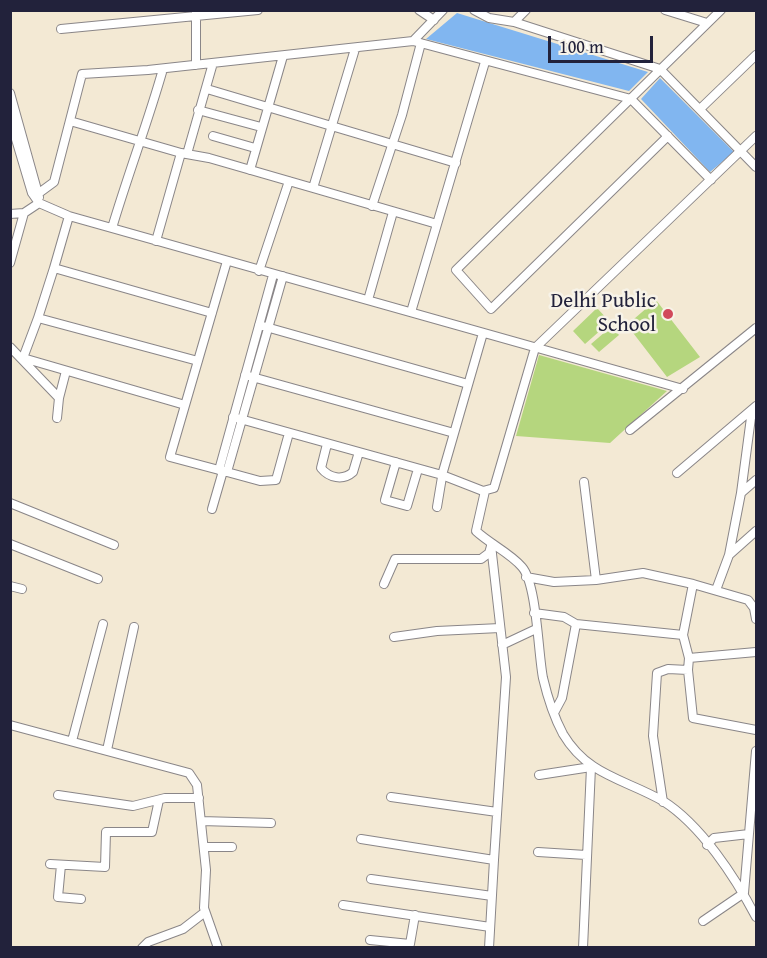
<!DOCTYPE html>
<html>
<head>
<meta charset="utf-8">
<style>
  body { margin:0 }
  #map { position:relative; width:767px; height:958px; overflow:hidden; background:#f3e9d4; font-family:"Gentium Book Plus",serif }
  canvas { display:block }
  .frame { position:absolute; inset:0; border:12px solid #22223b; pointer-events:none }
  .scale { position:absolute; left:548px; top:36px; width:105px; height:27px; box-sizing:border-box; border:3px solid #22223b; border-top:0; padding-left:8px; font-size:18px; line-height:21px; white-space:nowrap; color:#22223b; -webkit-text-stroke:4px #f7f3e8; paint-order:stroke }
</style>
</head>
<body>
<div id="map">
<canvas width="767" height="958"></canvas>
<div class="frame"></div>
<div class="scale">100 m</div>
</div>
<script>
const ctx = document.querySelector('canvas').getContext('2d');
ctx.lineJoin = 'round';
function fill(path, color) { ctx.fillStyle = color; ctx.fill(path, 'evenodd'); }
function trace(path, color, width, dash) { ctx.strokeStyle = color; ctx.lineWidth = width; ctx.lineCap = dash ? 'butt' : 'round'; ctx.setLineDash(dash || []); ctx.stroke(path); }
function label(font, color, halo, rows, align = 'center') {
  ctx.font = font + ' "Gentium Book Plus",serif'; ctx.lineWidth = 5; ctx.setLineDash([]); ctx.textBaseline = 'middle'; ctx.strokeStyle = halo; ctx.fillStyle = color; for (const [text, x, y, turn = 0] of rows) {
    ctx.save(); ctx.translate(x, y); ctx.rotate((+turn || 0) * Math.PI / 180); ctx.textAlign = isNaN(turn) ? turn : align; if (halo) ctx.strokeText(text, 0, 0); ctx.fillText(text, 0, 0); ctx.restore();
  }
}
fill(new Path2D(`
  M656 300 700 357 667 377 627 325Z
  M597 308 610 322 585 344 573 331Z
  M612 326 619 335 599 352 591 344Z
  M539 355 667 391 610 443 516 436Z`), '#b5d67e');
fill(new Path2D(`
  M457 13 648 72 629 91 426 39Z
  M660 78 734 152 710 172 641 99Z`), '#81b6f0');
const minor = new Path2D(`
  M419 10 434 20
  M474 10 489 18 514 22
  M526 10 514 22 660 69 756 167
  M665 10 707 23
  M196 11V65
  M61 29 258 10
  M413 41 631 99 711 180
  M355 49 313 188 437 224
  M207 89 456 163
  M10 93 39 197
  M700 109 756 55
  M198 110 261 127
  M10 119 32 193 39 203 69 216 683 389
  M70 121 181 153
  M213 136 255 148
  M668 136 491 309 456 270 721 10
  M187 154 213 63
  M250 170 283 56
  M39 193 54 182 82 74 148 70 413 41 443 10
  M372 206 402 115 421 43
  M10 214 24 213 39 203
  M69 216 54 268 212 313
  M112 228C128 174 148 122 163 69
  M156 241 181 153 209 158 313 188
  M227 261 170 457 219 470 273 275
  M10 263 24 213
  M54 268 38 318 198 361
  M259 271 289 181
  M368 300 393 212
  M411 312 485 62
  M38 318 23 358 185 405
  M259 325 468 384
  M10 347 59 398 66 371
  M245 375 454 433
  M233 417 442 475 483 333
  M57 418 59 398
  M630 430 756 328
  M327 444 321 468C329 478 343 481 353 472L359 452
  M396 462 385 500 407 506 418 469
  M219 470 227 472 283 276
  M227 472 260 481 276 480 289 433
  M677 473 756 406
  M442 475 483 491 494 488 535 348 756 136
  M584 482 596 580
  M485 491 476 531C490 544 510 553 522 567 537 584 538 653 543 678 547 695 555 719 563 734 588 776 625 779 663 801 701 825 735 877 756 917
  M741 493 752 410 756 415
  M10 503 114 545
  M437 507 442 477
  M212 509 223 471
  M10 544 98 579
  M491 545 506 677 494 860
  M729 555 741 493 756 480
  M526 577 554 582 596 580 643 573 693 584 748 600 754 608 756 619
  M384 584 395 559H481L489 553 491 546
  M693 584 683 635 689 658 688 670 693 718 756 730
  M10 586 22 589
  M716 590 729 555 756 531
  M534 613 564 617 576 624 683 635
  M394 637 437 631 500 628
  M502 645 536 629
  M689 658 756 652
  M555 711 562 698 576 624
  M10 725 189 773 197 785 206 870 204 908 218 948
  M72 741 103 624
  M107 750 134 627
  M539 775 591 767
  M58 795 133 806 165 798H199
  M391 797 497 812
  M663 802 653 736 657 673 668 669 688 670
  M201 821 271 823
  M361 839 494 860 489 948
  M707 845 714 838 749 834
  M204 847H232
  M538 852 586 855
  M50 864 105 867 106 832H152L159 800
  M61 865 58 897 81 899
  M371 879 492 896
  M343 905 490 927
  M703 921 744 893 756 751
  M370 940 410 944 415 915
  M142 948 148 942 183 929 205 912
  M583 948 591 767`);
trace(minor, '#8a8688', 10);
trace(minor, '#fff', 8);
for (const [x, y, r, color] of [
  [668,314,6,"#d1495b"]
]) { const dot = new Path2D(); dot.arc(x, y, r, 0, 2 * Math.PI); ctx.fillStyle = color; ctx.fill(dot); trace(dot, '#f7f3e8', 2); }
label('21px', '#22223b', '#f7f3e8', [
  ["Delhi Public",656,302],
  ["School",656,326]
], 'right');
</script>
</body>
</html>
